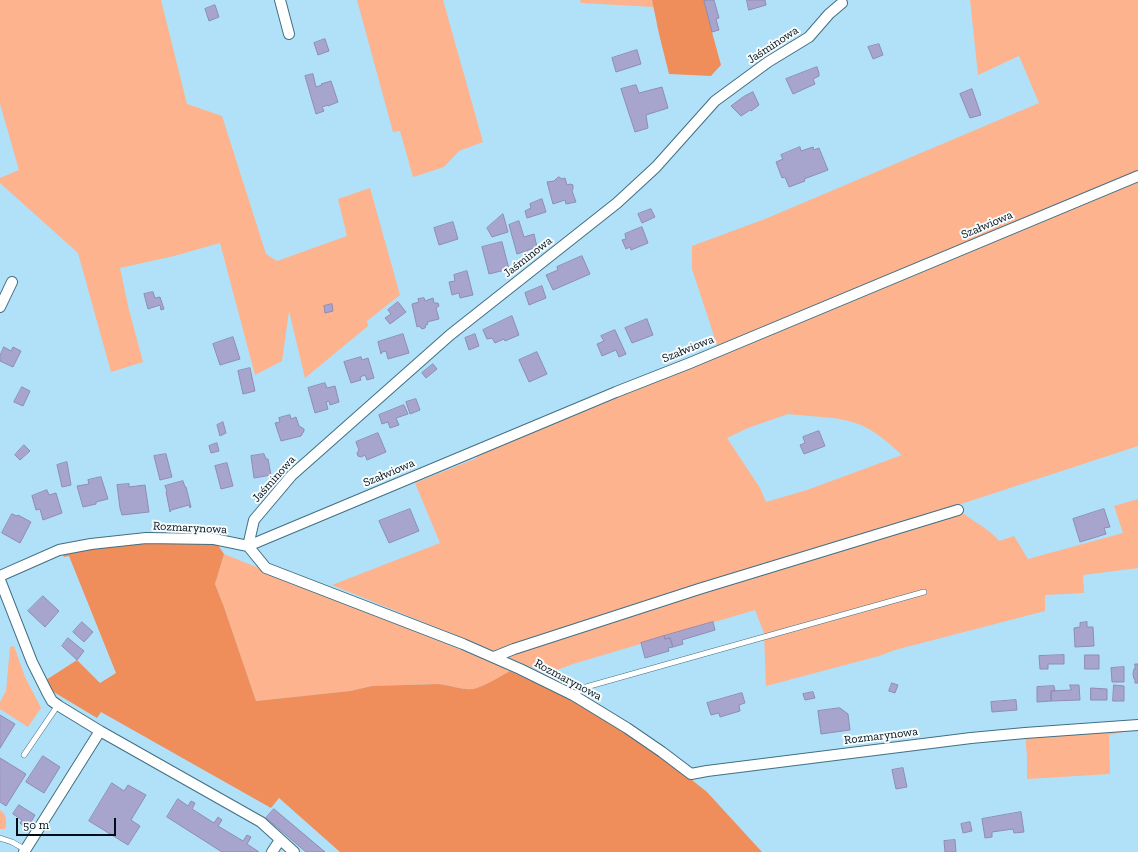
<!DOCTYPE html>
<html>
<head>
<meta charset="utf-8">
<style>
  body { margin:0 }
  #map { position:relative; width:1138px; height:852px; overflow:hidden; background:#b1e1f8; font-family:"Zilla Slab",serif }
  canvas { display:block }
  .scale { position:absolute; left:16px; top:818px; width:100px; height:18px; box-sizing:border-box; border:2px solid #000f16; border-top:0; padding-left:5px; font-size:12px; line-height:14px; white-space:nowrap; color:#000f16; -webkit-text-stroke:3px #f6fbfd; paint-order:stroke }
</style>
</head>
<body>
<div id="map">
<canvas width="1138" height="852"></canvas>
<div class="scale">50 m</div>
</div>
<script>
const ctx = document.querySelector('canvas').getContext('2d');
ctx.lineJoin = 'round';
function fill(path, color) { ctx.fillStyle = color; ctx.fill(path, 'evenodd'); }
function trace(path, color, width, dash) { ctx.strokeStyle = color; ctx.lineWidth = width; ctx.lineCap = dash ? 'butt' : 'round'; ctx.setLineDash(dash || []); ctx.stroke(path); }
function label(font, color, halo, rows, align = 'center') {
  ctx.font = font + ' "Zilla Slab",serif'; ctx.lineWidth = 4; ctx.setLineDash([]); ctx.textBaseline = 'middle'; ctx.strokeStyle = halo; ctx.fillStyle = color; for (const [text, x, y, turn = 0] of rows) {
    ctx.save(); ctx.translate(x, y); ctx.rotate((+turn || 0) * Math.PI / 180); ctx.textAlign = isNaN(turn) ? turn : align; if (halo) ctx.strokeText(text, 0, 0); ctx.fillText(text, 0, 0); ctx.restore();
  }
}
fill(new Path2D(`
  M0 0H161L187 104 222 116 266 254 277 261 347 236 338 199 370 188 400 295 367 321 368 326 305 378 289 311 282 361 255 375 220 243 174 256 120 268 129 310 143 362 111 372 78 253 0 183V178L19 170 0 104Z
  M357 0H443L483 142 459 151 444 167 413 177 400 131 393 132Z
  M580 0H652L654 7 581 3Z
  M970 0H1138V446L955 506C968 520 987 526 999 541L1014 536 1028 559 1123 533 1114 506 1138 499V568L1083 575 1084 593 1045 595V611L895 650 879 656 766 686 764 633 755 610 573 664 547 674 482 646 332 585 440 543 415 483 477 458 476 450 719 351 692 269V246L765 219 1039 103 1019 56 978 75ZM788 414C811 417 845 416 865 427 879 434 891 445 902 455L807 490 766 502 760 488 727 438 748 428Z
  M224 554 499 665 510 671C503 675 481 688 473 689 461 690 450 685 438 684L372 686 350 691 256 701 224 607 215 584Z
  M14 646 25 677 41 708 28 727 0 709V702L6 691 10 647Z
  M1138 729 1109 735 1110 774 1027 779V757L1025 733Z
  M0 810C7 815 7 822 5 829H0Z`), '#fcb38e');
fill(new Path2D(`
  M652 0H706L712 32 721 65 711 76 669 74 659 34Z
  M214 539 224 554 215 584 224 607 256 701 350 691 372 686 438 684C450 685 461 690 473 689 481 688 503 675 510 671L561 695 576 703 618 728 682 772 707 792 762 852H340L279 798 271 808 101 712 97 718 52 691 46 680 77 660 100 683 116 673 69 556 64 557 59 550 68 547Z`), '#f08e5b');
const building = new Path2D(`
  M708 0H714L719 18 716 19 719 30 712 32 704 1Z
  M747 0H765L766 5 749 10Z
  M215 5 219 17 209 21 205 9Z
  M325 39 329 51 318 55 314 43Z
  M879 44 883 55 873 59 868 47Z
  M637 50 641 64 616 72 612 58Z
  M817 67 819 73V76L813 79 815 84 793 94 786 79Z
  M313 74 316 87 322 85 321 84 331 81 338 102 328 106V105L322 107 324 111 316 114 305 76Z
  M636 85 639 93 662 87 668 108 646 115 648 128 635 132 621 89Z
  M972 89 981 115 970 118 960 94Z
  M753 92 759 105 751 111 750 110 741 116 731 106 743 97Z
  M800 147 801 151 813 147 814 150 819 148 828 170 804 179 805 181 789 187 785 177 782 178 776 162 783 159 781 155Z
  M559 177 562 179 565 178 567 185 570 184 573 185V189L572 191 576 202 566 204 565 200 553 204 547 182 554 181 556 179Z
  M542 199 546 212 527 218 525 211 531 208 530 204Z
  M651 209 655 217 642 223 638 214Z
  M503 214 508 232 492 237 487 228Z
  M519 221 524 237 534 234 537 247 517 254 509 225Z
  M453 222 458 239 439 245 434 228Z
  M642 227 648 243 631 250 630 247 626 249 622 240 626 239 625 234Z
  M502 242 509 269 489 274 482 247Z
  M582 256 590 274 553 290 546 275 558 270 557 267Z
  M467 271 473 295 460 298 459 293 452 295 449 282 455 281 454 275Z
  M542 286 546 298 529 305 525 293Z
  M153 292 155 298 160 297 164 309 161 310 160 305 148 309 144 294Z
  M424 298 425 301 433 298 434 303H438L439 306 436 308 439 319 427 322 428 324 426 325 425 328 422 329 419 326 417 327 412 304 419 302 418 299Z
  M398 302 406 312 390 324 385 318 391 314 388 310Z
  M332 304 333 311 325 313 324 306Z
  M512 316 519 335 505 341 504 339 495 343 492 338 487 339 483 330Z
  M647 319 653 335 632 343 625 328Z
  M615 330 626 354 619 357 616 350 602 356 597 344 604 341 601 336Z
  M403 334 409 353 388 359 386 351 382 352 381 354 378 342Z
  M475 334 479 346 469 350 465 338Z
  M233 337 240 359 220 365 213 344Z
  M4 347 11 351 13 347 21 351 13 367 0 361V356Z
  M537 352 547 374 529 382 519 360Z
  M361 357 362 360 368 358 374 378 367 380 365 375 360 377 361 380 351 383 344 362Z
  M433 364 437 369 426 378 422 373Z
  M250 368 255 391 243 394 238 371Z
  M325 383 327 388 335 386 339 402 330 405 329 401 326 402 328 409 315 413 308 388Z
  M22 387 30 391 23 406 14 402Z
  M416 399 420 410 410 414 406 402Z
  M404 405 408 414 396 418 399 425 390 428 388 422 382 424 379 415Z
  M290 415 291 419 296 417 299 426 304 429V431L301 436 281 441 275 423 280 422 279 418Z
  M223 422 226 433 220 436 217 425Z
  M819 431 825 446 804 454 800 445 805 443 803 437Z
  M378 433 386 452 367 460 365 455 361 457 358 456 357 453 359 450 356 442Z
  M217 443 219 451 211 453 209 446Z
  M24 445 30 451 20 460 15 455Z
  M166 454 172 477 160 480 154 456Z
  M264 454 266 459H268L271 475 254 478 251 456Z
  M67 462 71 485 62 487 57 465Z
  M227 463 233 486 221 489 215 466Z
  M101 477 108 499 96 502V504L83 507 77 486 89 484 88 480Z
  M183 481 185 487H186L191 507 190 508 189 505 171 510 170 512 166 492 167 491 165 486Z
  M129 484V487L145 485 149 512 122 515 120 508 117 485Z
  M47 490 49 495 56 493 62 513 43 520 40 509 36 510 32 496Z
  M410 509 419 531 389 543 379 521Z
  M1104 509 1110 527 1104 528 1106 534 1080 542 1073 519Z
  M12 514 17 516 18 515 31 522 20 543 2 533Z
  M43 596 59 611 45 627 28 611Z
  M82 622 93 632 84 642 73 632Z
  M713 622 715 630 682 640 683 644 673 647 670 638 665 639 664 636Z
  M1087 622V627H1093L1094 646 1075 647 1074 628 1080 627V623Z
  M664 636 665 639 670 638 673 647 668 648 669 651 645 658 641 643Z
  M68 638 84 651 77 660 62 646Z
  M1064 655V664H1048V669H1040L1039 656Z
  M1085 655H1099V669H1085Z
  M1135 664H1138V683H1135V679H1134L1133 674 1134 669H1135Z
  M1124 667V682H1112L1111 668Z
  M892 683 898 685 895 693 889 691Z
  M1070 685H1079L1080 700 1051 701V691L1071 690Z
  M1114 685 1124 686V701H1113Z
  M1054 686 1055 691H1051V701L1037 702V687Z
  M1091 688 1107 689V700H1091Z
  M813 692 815 698 805 700 803 694Z
  M742 693 745 703 739 705 740 711 720 717 719 713 711 715 707 703Z
  M1016 700 1017 710 992 712 991 702Z
  M840 708 848 714 850 730 821 734 818 711Z
  M0 715 15 724 0 748Z
  M43 756 60 767 44 793 26 782Z
  M0 758 26 774 6 806 0 802Z
  M903 768 907 787 896 789 892 770Z
  M112 783 124 791 128 785 146 795 131 820 140 826 128 845 89 821Z
  M178 799 188 806 191 801 195 803 192 809 214 823 218 817 222 820 218 826 243 841 247 835 251 837 247 844 259 852H222L167 817Z
  M19 805 35 815 27 829 20 823 22 820 13 814Z
  M274 809 325 852H306L266 818Z
  M1021 812 1024 832 1014 833 1013 829 992 832V837L985 838 982 819Z
  M970 822 972 831 963 833 961 824Z
  M955 840 956 852H945L944 841Z`);
fill(building, '#a7a5ce');
trace(building, '#8f8cb4', 1);
const lane = new Path2D(`
  M573 695 586 687 924 592
  M24 755 58 705
  M0 838 12 842 26 850`);
const street = new Path2D(`
  M280 0 289 34
  M0 307 12 282
  M248 546 616 392 690 363 1138 176
  M248 546 254 520 292 475 450 335 617 203 656 167 715 101 768 62 809 37 829 14 842 3
  M0 576 59 550 91 544 146 538 214 539 248 546 266 568 463 644 520 669 573 695 627 728 662 752 691 774 707 771 971 738 1025 733 1138 725
  M0 580 32 662 47 692 52 701 59 706 100 731 261 822 294 852
  M494 657 514 649 699 589 958 510
  M24 852 100 731
  M272 852 280 840`);
trace(lane, '#426f83', 6);
trace(street, '#426f83', 12);
trace(lane, '#fff', 5);
trace(street, '#fff', 10);
label('12px', '#000f16', '#f6fbfd', [
  ["Jaśminowa",773,45,-33],
  ["Szałwiowa",987,225,-23],
  ["Jaśminowa",528,257,-38],
  ["Szałwiowa",688,349,-22],
  ["Szałwiowa",389,473,-23],
  ["Jaśminowa",274,479,-48],
  ["Rozmarynowa",190,528,3],
  ["Rozmarynowa",568,680,28],
  ["Rozmarynowa",881,736,-7]
]);
</script>
</body>
</html>
